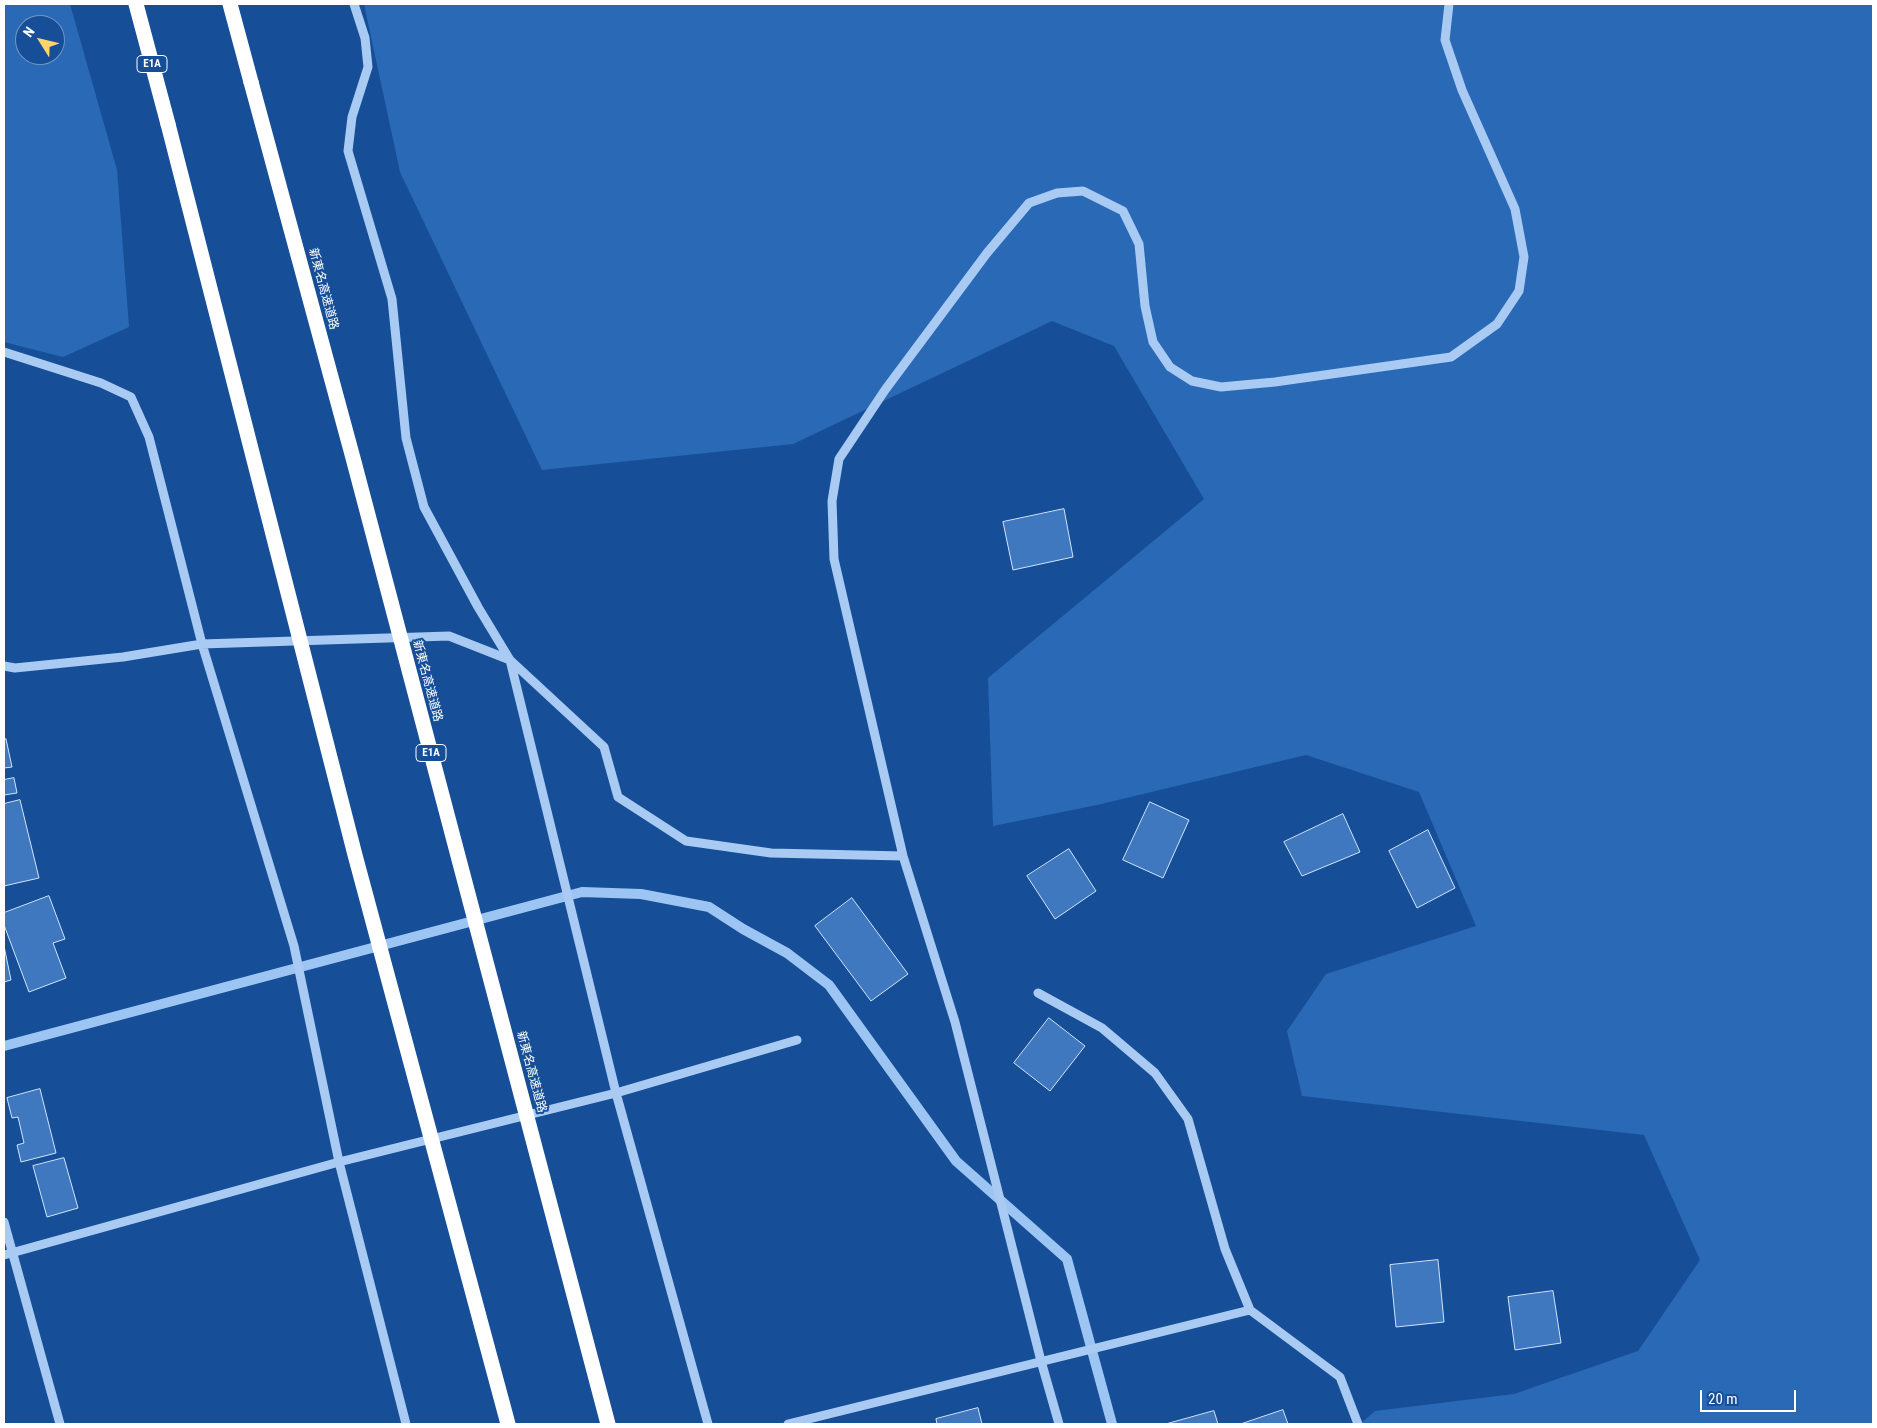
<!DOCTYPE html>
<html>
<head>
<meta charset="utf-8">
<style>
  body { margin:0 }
  #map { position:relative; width:1877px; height:1428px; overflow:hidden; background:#164f98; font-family:"Roboto Condensed",sans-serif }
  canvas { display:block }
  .frame { position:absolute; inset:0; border:5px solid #fff; pointer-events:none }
  .north { position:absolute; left:15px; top:15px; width:50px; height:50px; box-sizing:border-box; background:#164f98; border:1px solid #7395c1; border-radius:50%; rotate:306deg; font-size:14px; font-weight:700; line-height:20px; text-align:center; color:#fff }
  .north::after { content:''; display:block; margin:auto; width:18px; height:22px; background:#ffd46a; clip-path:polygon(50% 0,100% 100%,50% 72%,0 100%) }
  .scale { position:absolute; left:1700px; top:1390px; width:96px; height:22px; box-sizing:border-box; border:2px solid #fff; border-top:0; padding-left:6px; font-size:15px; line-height:18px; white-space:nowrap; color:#fff; -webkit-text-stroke:4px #164f98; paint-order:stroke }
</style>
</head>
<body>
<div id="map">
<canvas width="1877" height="1428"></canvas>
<div class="frame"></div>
<div class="north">N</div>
<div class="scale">20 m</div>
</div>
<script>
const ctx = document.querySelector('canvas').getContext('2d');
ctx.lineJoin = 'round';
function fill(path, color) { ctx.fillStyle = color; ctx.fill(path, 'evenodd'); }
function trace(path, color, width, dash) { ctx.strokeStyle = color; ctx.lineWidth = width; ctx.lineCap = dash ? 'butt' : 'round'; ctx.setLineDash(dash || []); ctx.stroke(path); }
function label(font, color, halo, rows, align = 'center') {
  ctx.font = font + ' "Roboto Condensed","Noto Sans JP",sans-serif'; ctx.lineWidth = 4; ctx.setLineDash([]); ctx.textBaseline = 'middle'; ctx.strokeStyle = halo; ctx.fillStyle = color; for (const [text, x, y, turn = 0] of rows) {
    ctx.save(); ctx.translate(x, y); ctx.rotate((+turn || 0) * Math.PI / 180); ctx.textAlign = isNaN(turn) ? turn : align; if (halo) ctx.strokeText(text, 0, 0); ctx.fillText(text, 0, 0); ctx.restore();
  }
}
fill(new Path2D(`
  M4 4H70L117 170 129 327 63 357 4 342ZM25 25H55V55H25Z
  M364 4H1873V1424H1360L1375 1411 1514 1394 1638 1351 1700 1260 1644 1135 1302 1096 1287 1031 1326 974 1476 926 1419 792 1306 755 1097 805 993 826 988 678 1204 499 1114 346 1052 321 793 444 542 470 400 172Z`), '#2a69b6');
trace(new Path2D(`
  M4 1046 582 892 641 894 709 907 743 929 787 953 829 985 956 1161 1067 1259 1112 1424`), '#9cc5f4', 10);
const building = new Path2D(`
  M1064 509 1073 557 1013 570 1003 522Z
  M6 739 12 767 4 768V740Z
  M14 778 17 793 4 795V780Z
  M20 800 39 878 4 886V804Z
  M1150 802 1189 820 1163 878 1123 860Z
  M1343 814 1360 852 1302 876 1284 842Z
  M1428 830 1455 888 1417 908 1389 851Z
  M1069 849 1096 891 1055 919 1027 876Z
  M49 896 65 939 53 943 66 978 29 992 4 925V913Z
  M852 898 908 974 871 1001 815 926Z
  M4 946 11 980 4 982Z
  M1049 1018 1085 1046 1050 1091 1014 1063Z
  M40 1089 56 1153 21 1162 17 1145 24 1143 18 1117 12 1118 7 1098Z
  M64 1158 78 1208 47 1217 33 1166Z
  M1438 1260 1444 1322 1396 1327 1390 1265Z
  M1553 1291 1561 1343 1515 1350 1508 1297Z
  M978 1408 982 1424H937L936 1419Z
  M1283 1410 1288 1424H1241Z
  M1214 1411 1218 1424H1166Z`);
fill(building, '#3f78bf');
trace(building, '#d1e4fc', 1);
trace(new Path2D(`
  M354 4 365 38 368 67 352 117 348 151 392 299 406 438 424 507 478 607 510 660 616 1093 708 1424
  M4 352 101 383 131 397 149 437 202 644 294 946 339 1162 406 1424
  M4 666 15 668 123 657 202 644 449 636 510 660 604 747 618 797 686 841 771 853 903 856
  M1038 993 1102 1028 1155 1073 1188 1119 1225 1249 1250 1310 1340 1377 1358 1424
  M4 1222 60 1424
  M4 1255 339 1162 616 1093 797 1040
  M788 1424 1250 1310
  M1059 1424 1041 1361 955 1022 903 856 834 559 832 501 839 459 885 390 987 253 1029 203 1057 193 1083 191 1123 211 1139 244 1145 306 1153 342 1170 367 1192 381 1221 387 1275 382 1451 357 1497 324 1519 291 1524 257 1515 209 1462 90 1445 40 1449 4`), '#a9caf2', 9);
trace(new Path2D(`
  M136 4 168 124
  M230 4 251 82`), '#fff', 15);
trace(new Path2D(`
  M251 82 353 458 608 1424
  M168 124 355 855 508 1424`), '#fff', 15);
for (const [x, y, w] of [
  [152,64,30],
  [431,753,30]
]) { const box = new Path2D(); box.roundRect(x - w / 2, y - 8.5, w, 17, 4); ctx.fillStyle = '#164f98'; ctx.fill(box); trace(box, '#fff', 1); }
label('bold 11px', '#fff', null, [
  ["E1A",152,64],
  ["E1A",431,753]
]);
label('12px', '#fff', '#164f98', [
  ["新東名高速道路",323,289,75],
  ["新東名高速道路",427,681,75],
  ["新東名高速道路",531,1072,75]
]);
</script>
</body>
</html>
